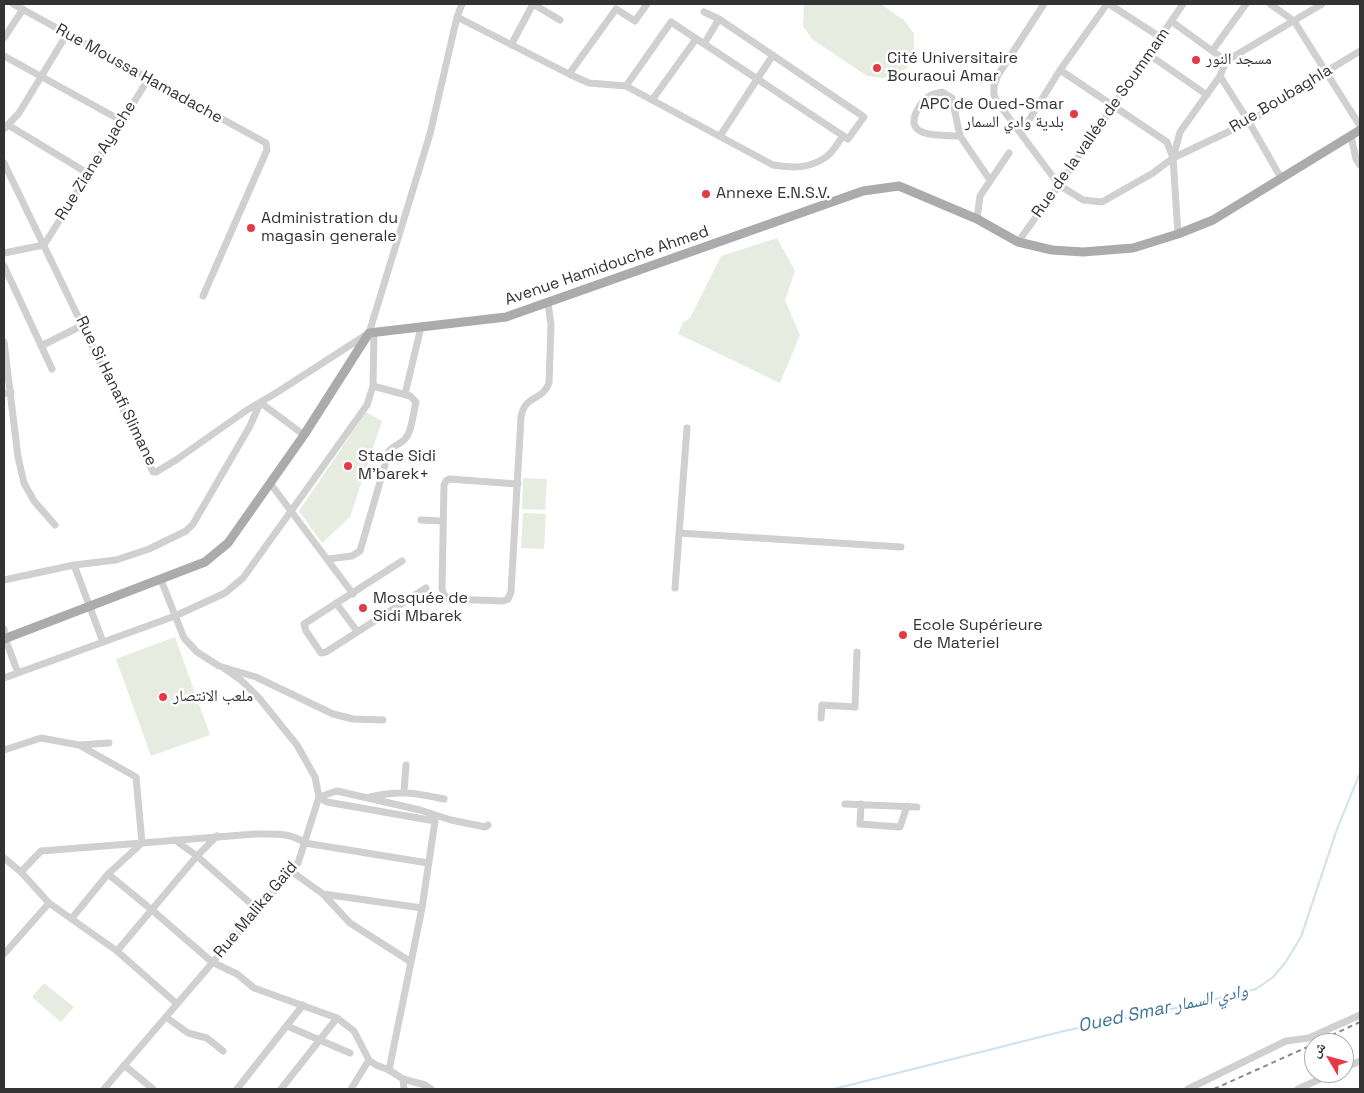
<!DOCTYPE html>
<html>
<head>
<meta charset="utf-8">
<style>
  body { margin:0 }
  #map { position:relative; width:1364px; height:1093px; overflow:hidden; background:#fff; font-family:"Space Grotesk","Noto Naskh Arabic",sans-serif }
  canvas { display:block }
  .frame { position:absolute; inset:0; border:5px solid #333; pointer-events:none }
  .north { position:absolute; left:1304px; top:1033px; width:50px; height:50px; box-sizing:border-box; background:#fff; border:1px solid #adadad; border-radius:50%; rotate:307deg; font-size:14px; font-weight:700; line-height:20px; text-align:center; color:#333 }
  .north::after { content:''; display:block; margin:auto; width:18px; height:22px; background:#e63946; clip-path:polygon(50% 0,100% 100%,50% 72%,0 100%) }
</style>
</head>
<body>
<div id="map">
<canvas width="1364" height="1093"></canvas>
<div class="frame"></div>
<div class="north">ش</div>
</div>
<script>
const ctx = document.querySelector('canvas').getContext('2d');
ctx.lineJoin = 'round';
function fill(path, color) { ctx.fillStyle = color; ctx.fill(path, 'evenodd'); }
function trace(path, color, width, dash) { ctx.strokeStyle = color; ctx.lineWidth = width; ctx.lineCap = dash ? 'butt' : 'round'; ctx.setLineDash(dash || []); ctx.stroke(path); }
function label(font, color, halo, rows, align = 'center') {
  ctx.font = font + ' "Space Grotesk","Noto Naskh Arabic",sans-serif'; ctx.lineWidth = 5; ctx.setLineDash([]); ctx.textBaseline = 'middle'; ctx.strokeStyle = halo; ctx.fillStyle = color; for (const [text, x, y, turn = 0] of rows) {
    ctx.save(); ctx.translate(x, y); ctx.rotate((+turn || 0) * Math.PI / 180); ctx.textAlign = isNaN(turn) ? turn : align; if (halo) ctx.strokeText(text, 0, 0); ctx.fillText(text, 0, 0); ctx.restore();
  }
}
fill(new Path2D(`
  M804 4H881L905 21 914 34V51L911 63 901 73 883 78 867 76 812 39 803 26Z
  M777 238 795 271 785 300 800 335 780 383 678 334 683 322 690 318 721 256Z
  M366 412 382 421 350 517 322 543 299 511Z
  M523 478 547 479 545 510 522 509Z
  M523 513 546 514 544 549 521 548Z
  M175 637 210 735 151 756 116 659Z
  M44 983 74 1007 61 1022 32 997Z`), '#e6ecdf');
trace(new Path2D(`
  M834 1089 1064 1031 1195 1004 1256 989 1273 977 1285 963 1301 937 1337 829 1360 773`), '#cfe2ee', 2);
trace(new Path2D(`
  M13 4 266 143 267 150 203 296
  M1044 4 998 75 994 86V95L998 103 1059 185 1083 200 1102 202 1153 173 1173 158 1180 132 1220 76 1226 61 1322 4
  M1109 4 1160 37
  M1270 4 1294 21 1360 126
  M457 17 569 74 589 83 626 86 773 165C792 168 809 169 826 157 833 153 838 142 843 136
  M1171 21 1226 61
  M4 38 23 9
  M704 44 719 19
  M511 45 533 4 560 20
  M1212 51 1246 4
  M1148 54 1207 95
  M4 56 122 121
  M1060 70 1167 142 1173 158 1178 234
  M569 74 616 9 635 21 647 4
  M1220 76 1249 122 1281 178
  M626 86 671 22 848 139 864 117 719 19 704 12
  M652 100 696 39
  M8 125 89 174
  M4 129 19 113 67 34
  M1021 133 1060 70 1107 4
  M720 136 773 55
  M960 136C948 135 931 137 920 131 905 123 921 101 931 95 934 94 939 93 942 92L952 98 960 136 990 180
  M1351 136 1356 159 1360 165
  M1173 158 1249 122 1327 71 1360 51
  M4 163 153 472H156L176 460 247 410 276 393 369 333 430 134 457 17 462 4
  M977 219 980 196 1009 153
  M1018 242 1059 185 1183 4
  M4 253 44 245 149 78
  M4 266 52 369
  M4 342 18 457 24 483 34 501 55 525
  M41 346 83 325
  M373 386 374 333
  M4 394 11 392
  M405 394 421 327
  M261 403 304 435
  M270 483 353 594
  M518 484 449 479 446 481 444 485 442 588 444 595 450 599 503 601 508 599 511 592 521 417C525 394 542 402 549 383L551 325 548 303
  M421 520 443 521
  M679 533 901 547
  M402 561 304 624 306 631 321 653 326 652 426 588
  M74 565 103 642
  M4 580 74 565 116 560 149 549 186 531 193 524 250 426 260 403
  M161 580 184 638 197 652 219 666 256 677 333 714 353 719 383 720
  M675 588 687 428
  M336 603 357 631
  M4 629 5 638 18 673
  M4 678 175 616 225 593 243 578 367 405 373 386 410 396 416 402C413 413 412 434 403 441 398 445 393 446 389 451L360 551 352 556 328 559
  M821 718 822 705 855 707 857 652
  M79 745 109 743
  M4 750 41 738 79 745 136 777 142 843 108 874 72 918
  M404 792 406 765
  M319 797 337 791 420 810 451 820 485 827 488 825
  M370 797C400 790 414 793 444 799
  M845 804 917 807
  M861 804 860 824 900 827 907 806
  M175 840 197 856 258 910
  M4 858 21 872 49 903 117 951 177 1004
  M291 871 323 894 350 923 411 962 422 908 435 821 327 802 319 797
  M21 872 41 851 255 834C273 834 289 832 305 843L428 863
  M108 874 152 910 212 962 237 974 254 988 337 1018 354 1031 369 1060 376 1065 389 1070 403 1079 404 1089
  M323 894 422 908
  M117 951 197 856 217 836
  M4 954 49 903
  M166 1017 188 1033 207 1038 223 1051
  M287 1026 350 1053
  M124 1065 153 1089
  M1344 1068 1360 1061
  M389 1070 411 962
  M403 1079 425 1085 431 1089
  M104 1089 298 863 319 797 315 777 297 745 259 698 242 681 225 669
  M237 1089 303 1005
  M281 1089 337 1018
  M351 1089 369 1060
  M1188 1089 1286 1041 1309 1038 1360 1015
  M1298 1089 1333 1073`), '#d0d0d0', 7);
trace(new Path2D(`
  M4 639 205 562 228 543 304 435 369 333 506 317 863 191 899 186 977 219 1018 242 1052 250 1083 252 1133 248 1178 234 1213 220 1360 130`), '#ababab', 9);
trace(new Path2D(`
  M1315 1043 1360 1022
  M1214 1089 1314 1044`), '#888', 2, [5, 4]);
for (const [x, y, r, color] of [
  [1196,60,5,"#e63946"],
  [877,68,5,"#e63946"],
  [1074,114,5,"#e63946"],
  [706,194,5,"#e63946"],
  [251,228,5,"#e63946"],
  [348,466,5,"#e63946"],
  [363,608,5,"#e63946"],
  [903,635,5,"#e63946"],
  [163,697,5,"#e63946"]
]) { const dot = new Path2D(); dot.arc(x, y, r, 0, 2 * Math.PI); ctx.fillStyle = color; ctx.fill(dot); trace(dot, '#fff', 2); }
label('16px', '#333', '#fff', [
  ["Cité Universitaire",887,59],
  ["Bouraoui Amar",887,77],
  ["مسجد النور",1206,60],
  ["APC de Oued-Smar",1064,105,"right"],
  ["بلدية وادي السمار",1064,123,"right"],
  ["Annexe E.N.S.V.",716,194],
  ["Administration du",261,219],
  ["magasin generale",261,237],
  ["Stade Sidi",358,457],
  ["M'barek+",358,475],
  ["Mosquée de",373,599],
  ["Sidi Mbarek",373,617],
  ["Ecole Supérieure",913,626],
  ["de Materiel",913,644],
  ["ملعب الانتصار",173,697]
], 'left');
label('16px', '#333', '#fff', [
  ["Rue Moussa Hamadache",139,74,29],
  ["Rue Boubaghla",1281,99,-31],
  ["Rue de la vallée de Soummam",1101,123,-55],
  ["Rue Ziane Ayache",96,161,-58],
  ["Avenue Hamidouche Ahmed",607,266,-19],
  ["Rue Si Hanafi Slimane",116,391,64],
  ["Rue Malika Gaïd",256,910,-50]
]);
label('italic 18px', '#3f7597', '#fff', [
  ["Oued Smar وادي السمار",1163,1009,-12]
]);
</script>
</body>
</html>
